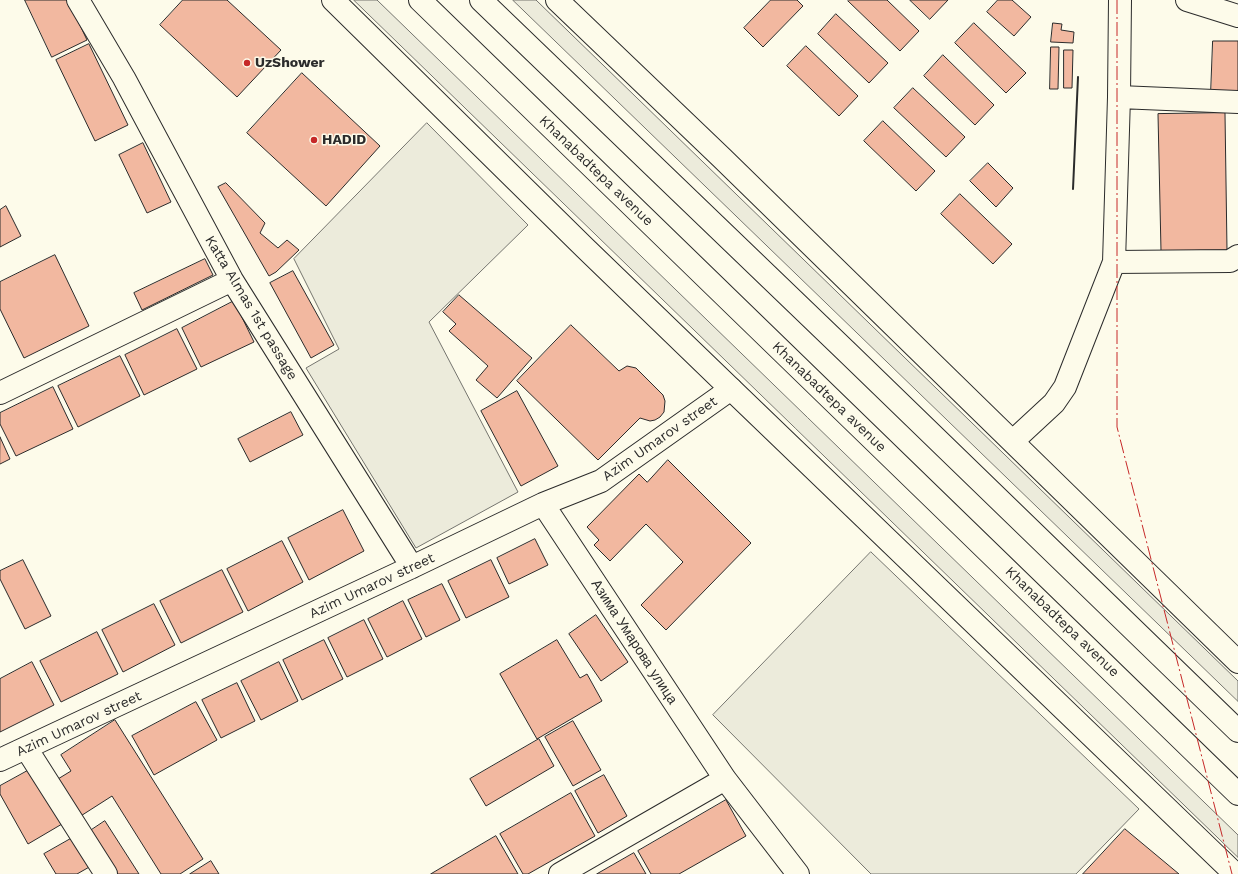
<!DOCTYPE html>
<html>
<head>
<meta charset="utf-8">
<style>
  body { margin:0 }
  canvas { display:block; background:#fdfbea }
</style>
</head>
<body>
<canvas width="1238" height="874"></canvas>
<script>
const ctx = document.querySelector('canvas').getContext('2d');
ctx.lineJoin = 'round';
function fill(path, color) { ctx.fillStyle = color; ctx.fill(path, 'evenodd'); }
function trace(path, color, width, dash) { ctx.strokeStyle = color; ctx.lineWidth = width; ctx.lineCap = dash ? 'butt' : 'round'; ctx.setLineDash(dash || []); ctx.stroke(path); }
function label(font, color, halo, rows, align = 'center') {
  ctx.font = font + ' "Work Sans",sans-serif'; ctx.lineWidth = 3; ctx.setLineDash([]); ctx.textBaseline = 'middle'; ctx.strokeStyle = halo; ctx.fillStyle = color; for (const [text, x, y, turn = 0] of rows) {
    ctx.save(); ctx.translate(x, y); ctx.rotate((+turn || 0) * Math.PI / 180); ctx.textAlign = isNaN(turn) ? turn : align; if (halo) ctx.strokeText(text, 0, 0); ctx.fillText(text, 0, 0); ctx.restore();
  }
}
const green = new Path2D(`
  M354 0H377L1238 835V857Z
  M513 0H536L1238 681V701Z
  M427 123 528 225 429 322 518 492 416 548 306 368 339 349 294 259Z
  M871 552 1139 809 1076 874H871L713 715Z`);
fill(green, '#ecebdb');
trace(green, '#74746e', 1);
const building = new Path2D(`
  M25 0H68L87 40 52 57Z
  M183 0H227L281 50 237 97 160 25Z
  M771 0H797L803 6 763 47 744 28Z
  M849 0H887L919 31 900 51 848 1Z
  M910 0H948L930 19Z
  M998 0H1012L1031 17 1014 36 987 12Z
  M836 14 888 63 869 83 818 34Z
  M974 23 1026 73 1006 93 955 43Z
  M1053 23 1062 24 1061 30 1074 32 1073 43 1051 42Z
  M1213 41H1238V94L1211 93Z
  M89 44 128 125 95 141 56 60Z
  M806 46 858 96 839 116 787 66Z
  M1051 47H1059L1058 89H1050Z
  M1064 50H1073L1072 88H1064Z
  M943 55 994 105 975 125 924 76Z
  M302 73 380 146 326 206 247 133Z
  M913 88 965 137 946 157 894 108Z
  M1225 113 1227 250 1161 251 1158 114Z
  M883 121 935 171 916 191 864 141Z
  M143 143 171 202 147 213 119 155Z
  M988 163 1013 188 996 207 970 181Z
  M226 183 265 223 260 233 278 248 287 240 299 250 276 272 269 276 218 187Z
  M960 194 1012 244 993 264 941 214Z
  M6 206 21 236 0 247V210Z
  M55 255 89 326 24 358 0 309V282Z
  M205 259 213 275 142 310 134 293Z
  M293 271 334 345 311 358 270 283Z
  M459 295 532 358 497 398 476 380 488 366 449 331 456 324 443 312Z
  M234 301 254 342 201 367 182 328Z
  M571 325 619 371 627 366 636 368 663 395 665 401 664 412 660 417 655 420 650 421 640 418 598 460 517 381Z
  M177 329 197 369 144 395 125 355Z
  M120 356 140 396 78 427 58 386Z
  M53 387 73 429 16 456 0 424V413Z
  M517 391 558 466 521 486 481 411Z
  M291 412 303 435 250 462 238 439Z
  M0 437 10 459 0 464Z
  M668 460 751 543 666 630 641 605 683 562 646 524 610 561 594 545 599 540 587 527 639 474 647 482Z
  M343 510 364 551 309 580 288 538Z
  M535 539 548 565 509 584 497 558Z
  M282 541 303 582 248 611 227 569Z
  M23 560 51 616 25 629 0 579V571Z
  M491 560 509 597 466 618 448 581Z
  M222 570 243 612 181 643 160 601Z
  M442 584 460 620 426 637 408 600Z
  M403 601 422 639 387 657 368 619Z
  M154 604 175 645 123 672 102 630Z
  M596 615 628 662 601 681 569 634Z
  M364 620 383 659 347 677 328 638Z
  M97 632 118 674 61 702 40 661Z
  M324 640 343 679 302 700 283 660Z
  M557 640 580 678 587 674 602 701 537 739 500 674Z
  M32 662 54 705 0 732V679Z
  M279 662 298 701 261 720 241 681Z
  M237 683 255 721 221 738 202 700Z
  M196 702 217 740 154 775 132 736Z
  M115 720 203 859 180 874H161L112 796 76 819 53 782 71 771 61 755Z
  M573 721 601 770 573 786 545 737Z
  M539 739 554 766 486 806 470 779Z
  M31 769 62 824 28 844 0 794V786Z
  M604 775 627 816 598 833 575 791Z
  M571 793 595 836 528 874H523L500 834Z
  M726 800 746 836 679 874H651L638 851Z
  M105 821 139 874H114L87 833Z
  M1125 829 1179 874H1083Z
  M496 836 518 874H431Z
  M74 837 91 866 77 874H56L44 854Z
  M634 853 646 874H597Z
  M211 861 219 874H190Z`);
fill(building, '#f2b8a0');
trace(building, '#2b2b2b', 1);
const minor = new Path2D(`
  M78 0 124 78 232 280 412 567
  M1187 0 1238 16
  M1119 97 1238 102
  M1114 262 1230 261 1238 256
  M0 393 232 280
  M1013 441 1054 403 1065 387 1114 262 1119 97 1120 0
  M543 504 725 779 798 874
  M26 748 106 874
  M0 760 412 567 543 504 601 481 731 389
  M560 874 725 779`);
const highway = new Path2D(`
  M333 0 585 248 731 389 1235 874
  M420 0 1238 794
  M481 0 847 352 1238 731
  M557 0 722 158 1238 662`);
trace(minor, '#2b2b2b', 24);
trace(highway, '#2b2b2b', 24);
trace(minor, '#fdfbea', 22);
trace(highway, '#fdfbea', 22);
trace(new Path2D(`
  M1073 189 1078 77`), '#2b2b2b', 2);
trace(new Path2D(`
  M1117 0V427L1232 874`), '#c62828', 1, [14, 3, 2, 3]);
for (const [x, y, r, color] of [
  [247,63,4,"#c62828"],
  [314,140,4,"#c62828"]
]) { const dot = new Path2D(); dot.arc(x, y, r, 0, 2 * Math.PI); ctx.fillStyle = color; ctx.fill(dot); trace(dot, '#fdfbea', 1.5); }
label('bold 14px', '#2b2b2b', '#fdfbea', [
  ["UzShower",255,63],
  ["HADID",322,140]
], 'left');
label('14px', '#2b2b2b', '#fdfbea', [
  ["Khanabadtepa avenue",596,171,44],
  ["Katta Almas 1st passage",251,308,59],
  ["Khanabadtepa avenue",829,397,44],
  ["Azim Umarov street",660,439,-35],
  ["Azim Umarov street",372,586,-25],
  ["Khanabadtepa avenue",1062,622,44],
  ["Азима Умарова улица",634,642,57],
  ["Azim Umarov street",79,724,-25]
]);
</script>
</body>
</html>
